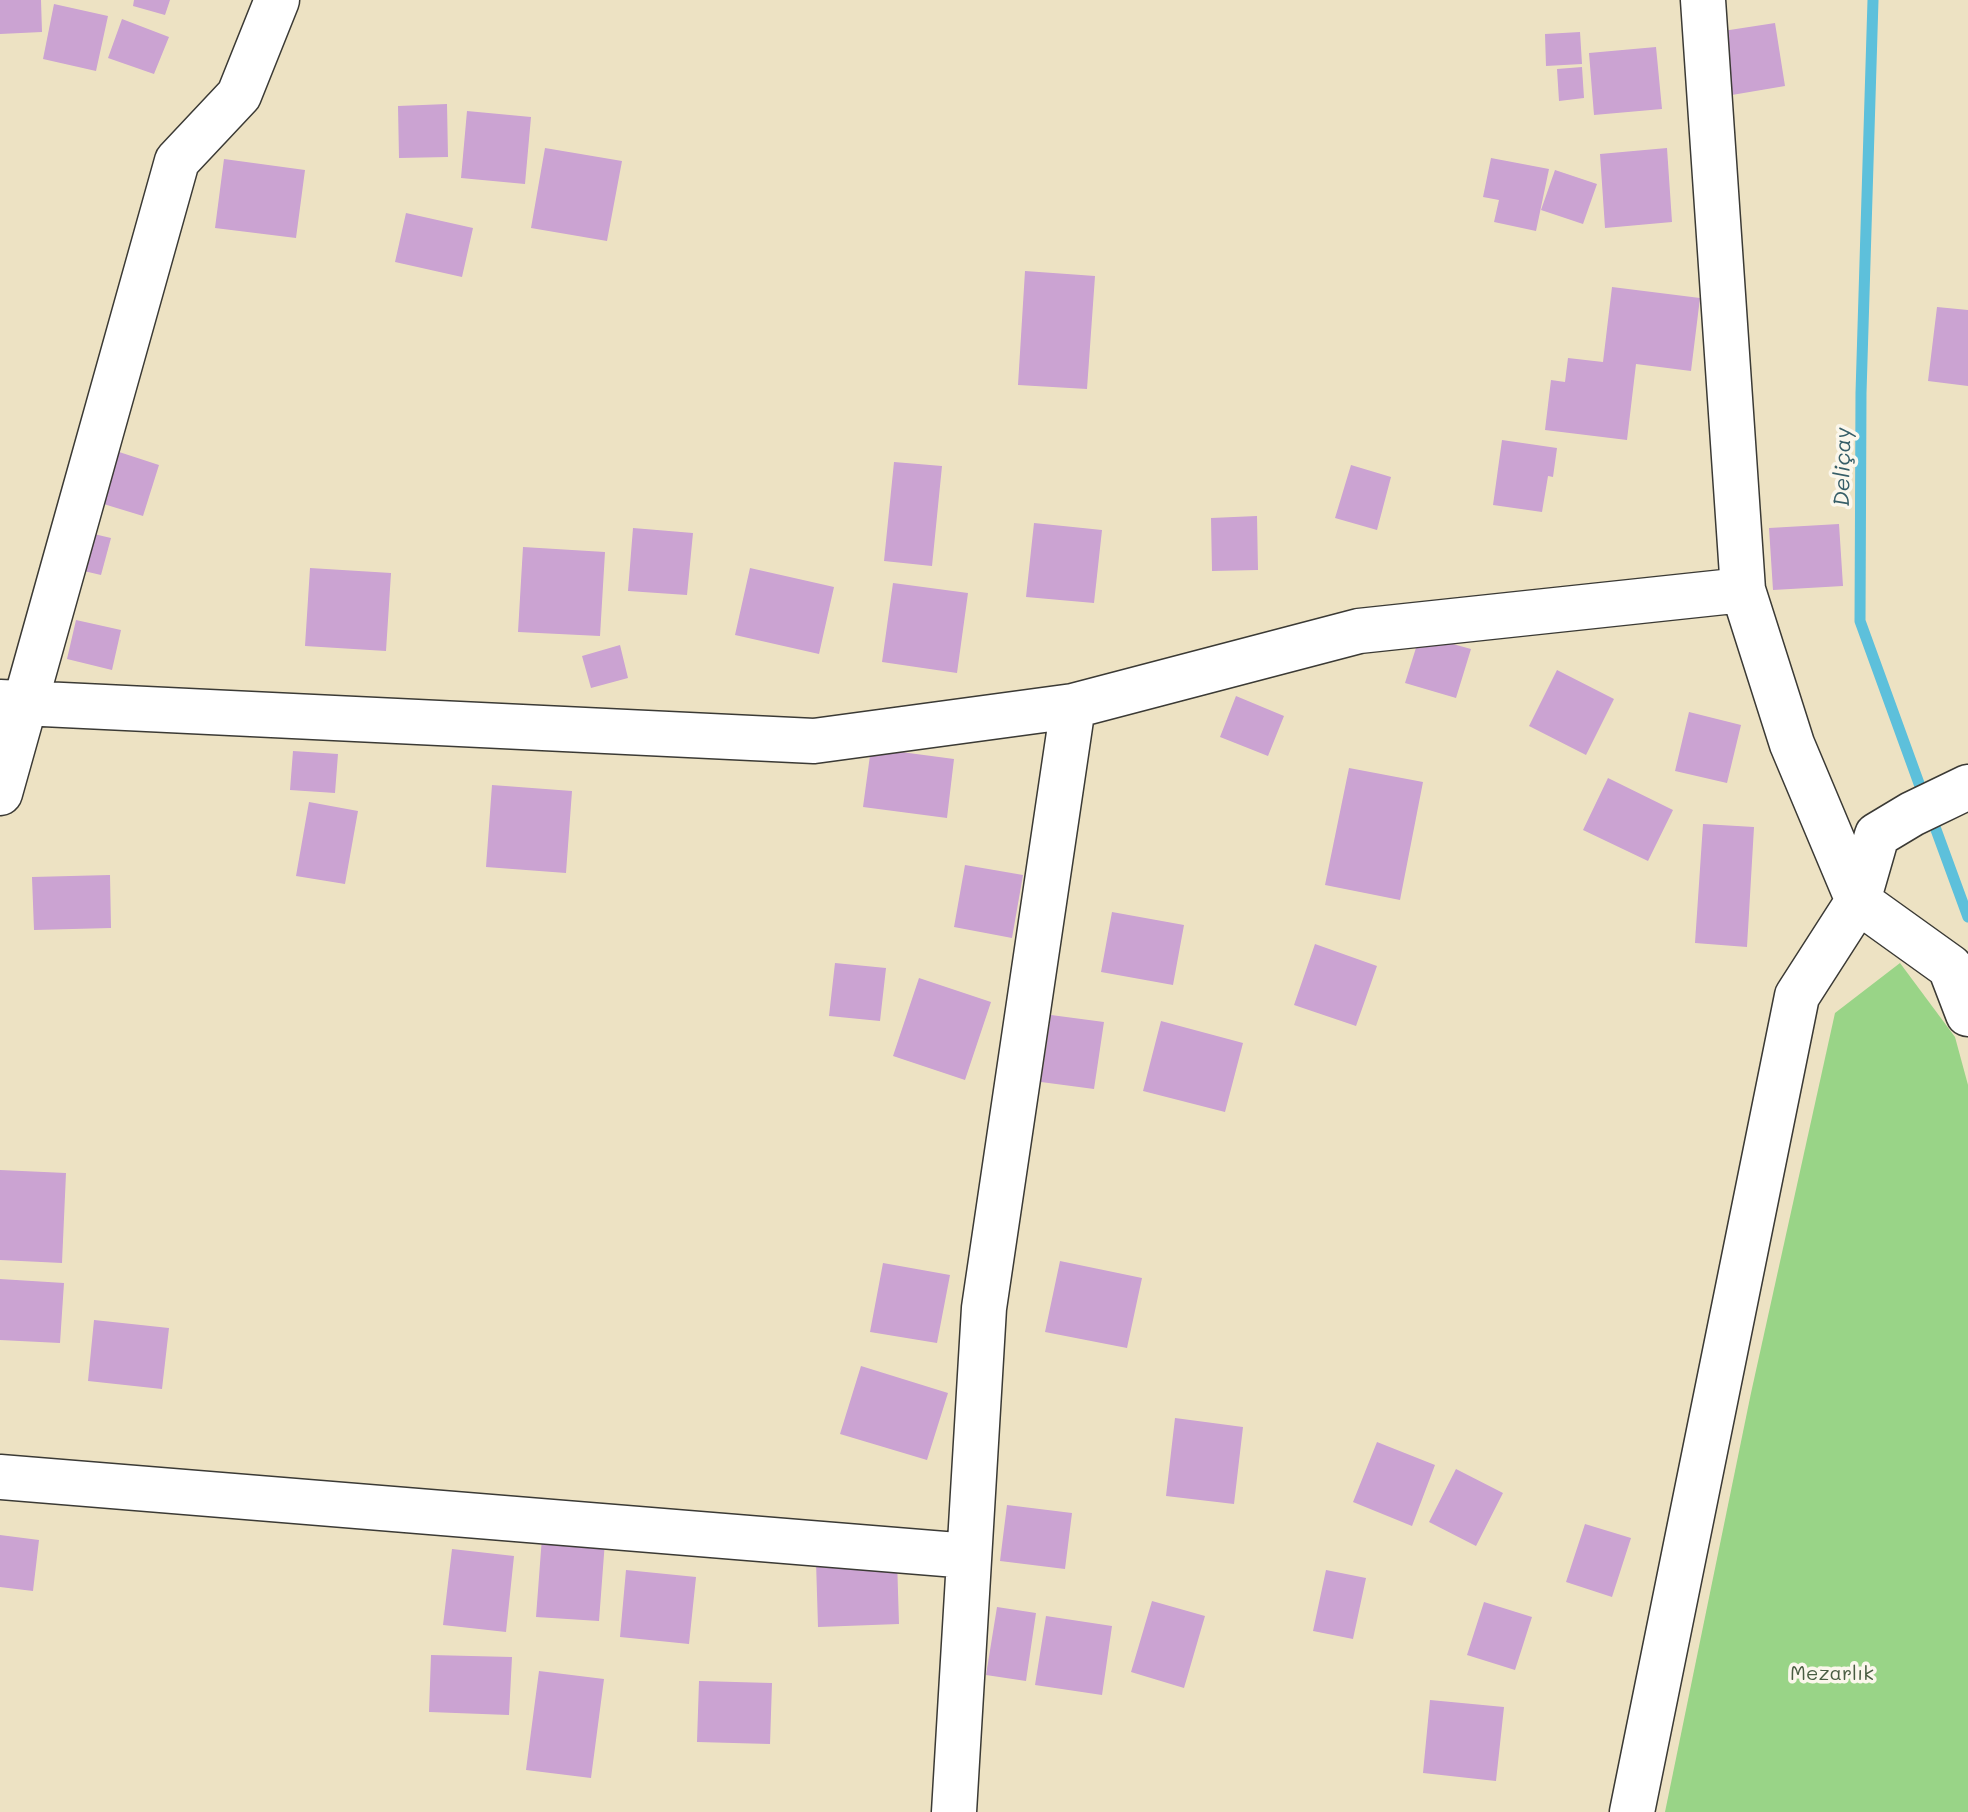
<!DOCTYPE html>
<html>
<head>
<meta charset="utf-8">
<style>
  body { margin:0 }
  canvas { display:block; background:#ede2c3 }
</style>
</head>
<body>
<canvas width="1968" height="1812"></canvas>
<script>
const ctx = document.querySelector('canvas').getContext('2d');
ctx.lineJoin = 'round';
function fill(path, color) { ctx.fillStyle = color; ctx.fill(path, 'evenodd'); }
function trace(path, color, width, dash) { ctx.strokeStyle = color; ctx.lineWidth = width; ctx.lineCap = dash ? 'butt' : 'round'; ctx.setLineDash(dash || []); ctx.stroke(path); }
function label(font, color, halo, rows, align = 'center') {
  ctx.font = font + ' Mali,sans-serif'; ctx.lineWidth = 7; ctx.setLineDash([]); ctx.textBaseline = 'middle'; ctx.strokeStyle = halo; ctx.fillStyle = color; for (const [text, x, y, turn = 0] of rows) {
    ctx.save(); ctx.translate(x, y); ctx.rotate((+turn || 0) * Math.PI / 180); ctx.textAlign = isNaN(turn) ? turn : align; if (halo) ctx.strokeText(text, 0, 0); ctx.fillText(text, 0, 0); ctx.restore();
  }
}
fill(new Path2D(`
  M1900 963 1955 1037 1968 1085V1812H1665L1751 1393 1835 1013Z`), '#99d487');
trace(new Path2D(`
  M1873 0 1861 393 1860 621 1925 800
  M1931 816 1968 917`), '#5dc0db', 11);
fill(new Path2D(`
  M0 0H41L42 32 0 34Z
  M134 0H170L165 15 133 6Z
  M54 4 108 16 96 71 43 59Z
  M122 19 169 37 154 74 108 58Z
  M1775 23 1785 86 1720 97 1710 33Z
  M1580 32 1582 64 1546 66 1545 34Z
  M1656 47 1662 109 1594 115 1589 53Z
  M1582 67 1584 98 1559 101 1557 69Z
  M447 104 448 157 399 158 398 106Z
  M467 111 531 117 525 184 461 178Z
  M545 148 622 161 607 241 531 228Z
  M1667 148 1672 222 1605 228 1600 154Z
  M1491 158 1549 169 1536 231 1494 222 1499 200 1483 197Z
  M224 159 305 170 296 238 215 228Z
  M1555 170 1597 184 1583 224 1541 210Z
  M406 213 473 228 462 277 395 262Z
  M1025 271 1095 276 1087 389 1018 385Z
  M1612 287 1700 298 1691 371 1636 364 1627 440 1545 430 1551 380 1565 382 1568 358 1603 362Z
  M1937 307 1968 310V386L1928 381Z
  M1502 440 1557 448 1553 477 1548 476 1542 512 1493 505Z
  M113 450 159 465 143 516 97 502Z
  M894 462 942 466 932 566 884 561Z
  M1351 465 1391 477 1377 530 1335 518Z
  M1257 516 1258 570 1212 571 1211 518Z
  M1034 523 1102 530 1094 603 1026 597Z
  M1839 524 1843 586 1773 590 1769 528Z
  M633 528 693 533 687 595 628 591Z
  M81 531 111 538 101 575 71 568Z
  M523 547 605 552 600 636 518 632Z
  M310 568 391 573 386 651 305 646Z
  M750 568 834 587 819 654 735 635Z
  M893 583 968 593 957 673 882 662Z
  M76 620 121 630 112 670 67 659Z
  M1420 635 1471 649 1456 698 1405 683Z
  M620 645 628 678 591 688 582 656Z
  M1557 670 1614 699 1586 755 1529 726Z
  M1236 696 1284 716 1268 756 1220 737Z
  M1689 712 1741 725 1727 783 1675 771Z
  M871 748 954 759 947 818 863 807Z
  M293 751 338 754 335 793 290 790Z
  M1349 768 1423 782 1400 900 1325 885Z
  M1608 778 1673 810 1648 861 1583 830Z
  M492 785 572 791 566 873 486 867Z
  M309 802 358 811 345 884 296 876Z
  M1703 824 1754 827 1747 947 1695 943Z
  M965 865 1023 875 1012 938 954 927Z
  M110 875 111 928 34 930 32 877Z
  M1112 912 1184 925 1173 985 1101 972Z
  M1315 944 1377 966 1356 1026 1294 1005Z
  M835 963 886 968 880 1021 829 1016Z
  M919 978 991 1002 965 1080 893 1056Z
  M1051 1015 1104 1022 1094 1089 1041 1082Z
  M1161 1021 1243 1043 1225 1112 1143 1091Z
  M0 1170 66 1173 62 1263 0 1260Z
  M1060 1261 1142 1278 1127 1348 1045 1332Z
  M883 1263 950 1275 937 1343 870 1332Z
  M0 1279 64 1283 60 1343 0 1340Z
  M94 1320 169 1328 162 1389 88 1381Z
  M861 1366 948 1393 927 1460 840 1434Z
  M1175 1418 1243 1427 1234 1504 1166 1496Z
  M1377 1442 1435 1465 1412 1526 1353 1502Z
  M1456 1469 1503 1493 1476 1546 1429 1522Z
  M1007 1505 1072 1513 1065 1569 1000 1561Z
  M1585 1524 1631 1538 1612 1597 1566 1582Z
  M0 1535 39 1540 33 1591 0 1587Z
  M542 1537 605 1541 599 1621 536 1617Z
  M452 1549 514 1556 506 1632 443 1625Z
  M897 1559 899 1624 818 1627 816 1561Z
  M626 1570 696 1577 689 1644 620 1637Z
  M1326 1570 1366 1578 1353 1639 1313 1631Z
  M1152 1601 1205 1616 1184 1688 1131 1672Z
  M1484 1602 1532 1617 1515 1670 1467 1655Z
  M997 1607 1036 1613 1026 1681 986 1675Z
  M1046 1616 1112 1626 1102 1695 1035 1685Z
  M431 1655 512 1657 509 1715 429 1712Z
  M539 1671 604 1679 591 1778 526 1770Z
  M699 1681 772 1683 770 1744 697 1742Z
  M1430 1700 1504 1707 1496 1781 1423 1773Z`), '#cba3d2');
const minor = new Path2D(`
  M1703 0 1743 590 1792 744 1858 901 1950 967 1968 1014
  M0 702 814 741 1073 706 1359 631 1743 590
  M0 793 177 161 239 95 277 0
  M0 1477 969 1556
  M954 1812 984 1308 1073 706
  M1632 1812 1797 996 1858 901 1877 835 1912 814 1968 787`);
trace(minor, '#3b3a35', 47);
trace(minor, '#fff', 44);
label('20px', '#485c41', '#fbf7ec', [
  ["Mezarlık",1832,1674]
]);
label('italic 22px', '#365e68', '#fbf7ec', [
  ["Deliçay",1843,467,-89]
]);
</script>
</body>
</html>
